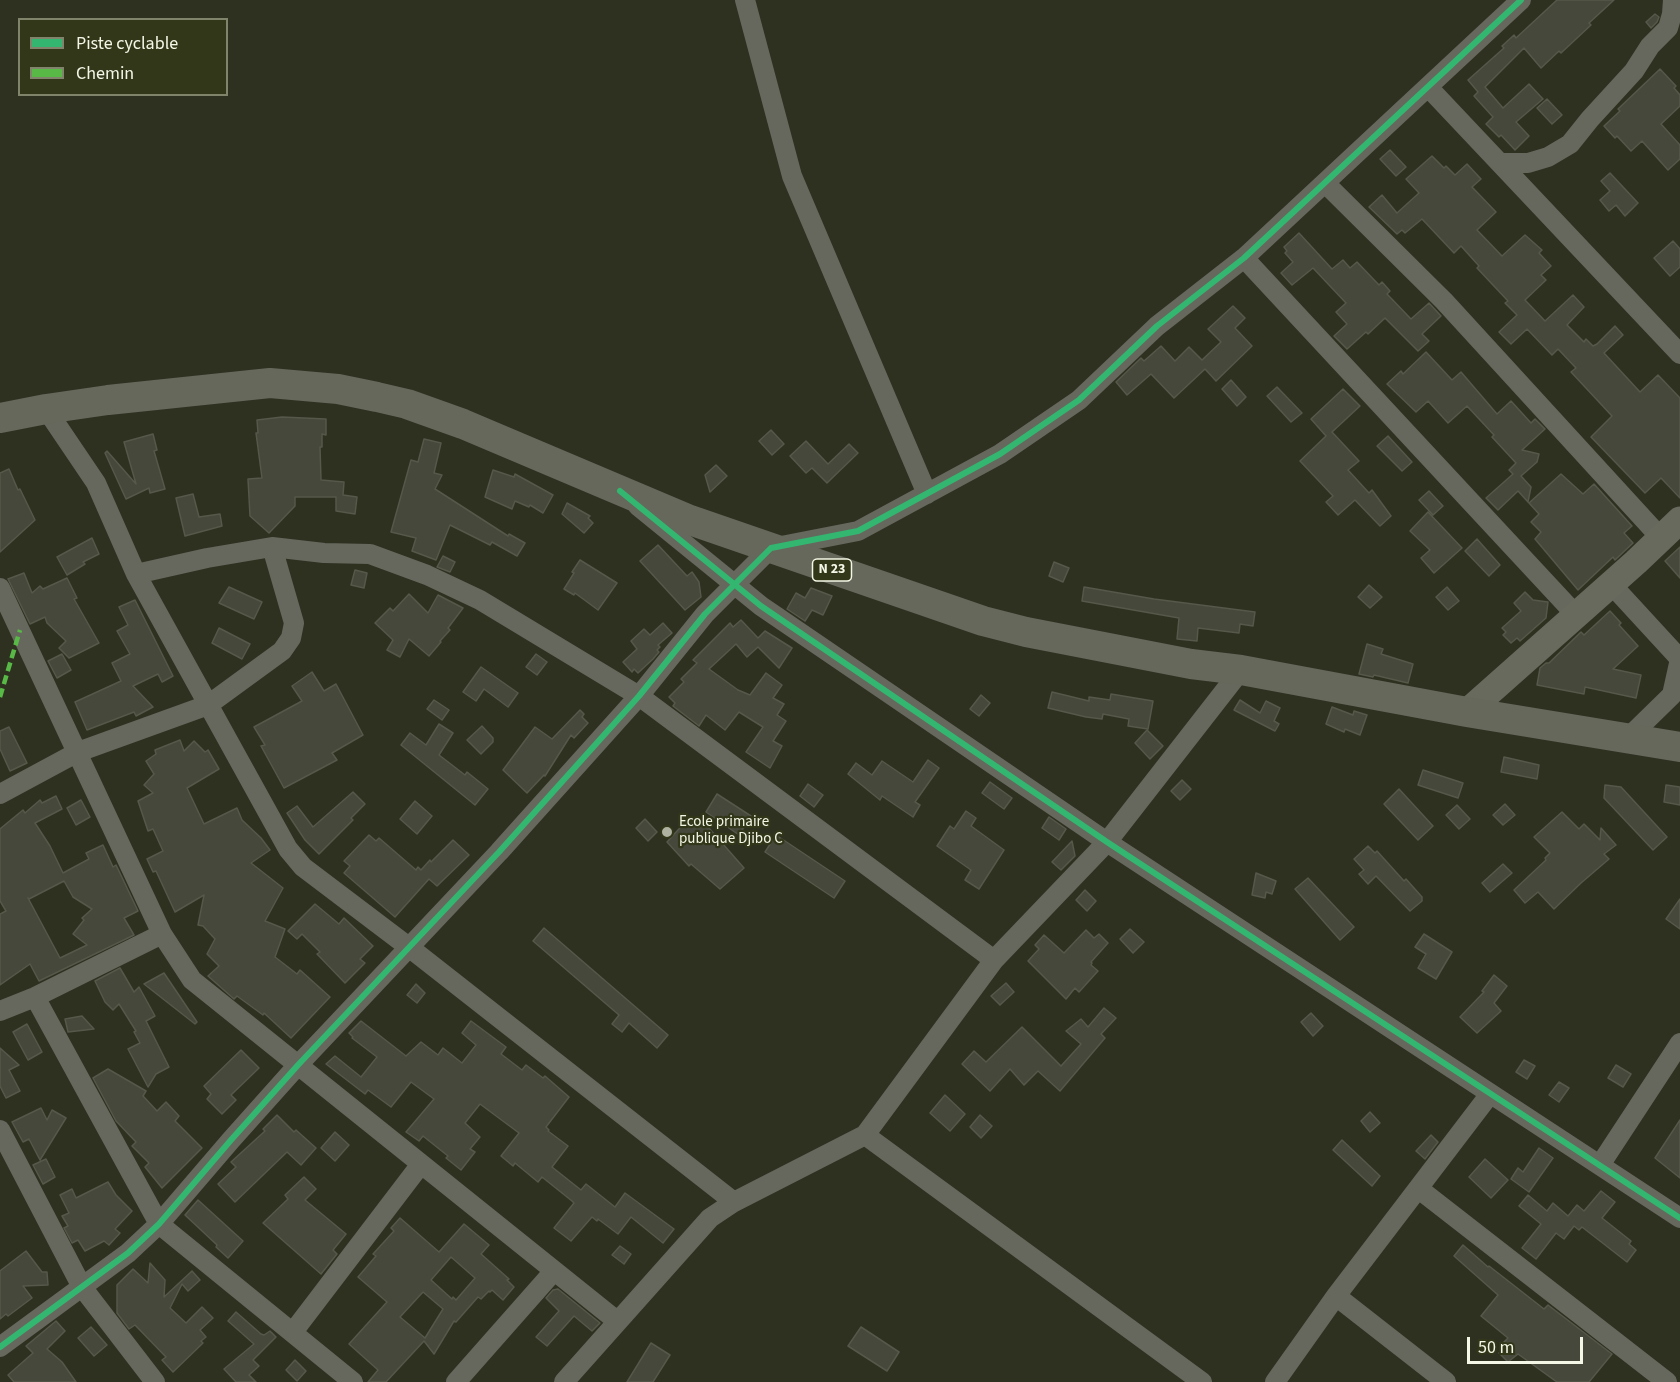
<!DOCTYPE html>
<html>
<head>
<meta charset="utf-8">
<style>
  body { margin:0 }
  #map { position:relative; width:1680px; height:1382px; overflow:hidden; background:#2e3120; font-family:"Source Sans 3",sans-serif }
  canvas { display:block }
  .legend { position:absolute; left:18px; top:18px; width:210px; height:78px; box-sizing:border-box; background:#33371a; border:2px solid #80846b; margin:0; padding:8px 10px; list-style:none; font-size:18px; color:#f4f7e5 }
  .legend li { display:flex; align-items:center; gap:12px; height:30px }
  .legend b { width:30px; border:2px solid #80846b }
  .scale { position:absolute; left:1467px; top:1337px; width:116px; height:27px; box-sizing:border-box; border:3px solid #f4f7e5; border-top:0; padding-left:8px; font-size:18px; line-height:21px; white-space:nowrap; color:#f4f7e5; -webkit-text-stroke:4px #33371a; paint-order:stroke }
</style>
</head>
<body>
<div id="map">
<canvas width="1680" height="1382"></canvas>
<ul class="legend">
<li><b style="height:8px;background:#33b770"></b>Piste cyclable</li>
<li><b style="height:8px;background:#58b947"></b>Chemin</li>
</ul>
<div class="scale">50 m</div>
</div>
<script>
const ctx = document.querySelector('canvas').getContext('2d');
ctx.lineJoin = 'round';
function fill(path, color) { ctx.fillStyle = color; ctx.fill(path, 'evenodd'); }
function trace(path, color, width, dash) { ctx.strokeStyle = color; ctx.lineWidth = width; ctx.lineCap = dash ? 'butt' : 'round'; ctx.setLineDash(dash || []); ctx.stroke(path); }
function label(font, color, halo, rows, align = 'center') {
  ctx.font = font + ' "Source Sans 3",sans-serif'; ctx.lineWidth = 4.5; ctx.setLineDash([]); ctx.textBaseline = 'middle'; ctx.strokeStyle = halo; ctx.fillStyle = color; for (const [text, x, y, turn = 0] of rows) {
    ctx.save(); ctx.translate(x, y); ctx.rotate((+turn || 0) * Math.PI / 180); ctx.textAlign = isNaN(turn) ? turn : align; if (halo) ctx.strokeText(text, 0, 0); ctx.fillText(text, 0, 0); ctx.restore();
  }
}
const building = new Path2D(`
  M1557 0H1614L1589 23 1591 25 1561 53 1559 51 1541 68 1524 48 1485 87 1503 108 1529 84 1543 99 1516 122 1529 136 1515 150 1501 135 1499 137 1486 124 1493 117 1474 96 1478 92 1468 80 1504 48 1502 46 1514 35 1516 38Z
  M1655 14 1659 17 1657 22 1651 28 1646 22Z
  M1660 69 1676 86 1674 88 1680 95V106L1661 124 1680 145V159L1668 170 1642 141 1631 151 1617 136 1615 138 1604 126 1620 111 1618 109Z
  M1547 99 1562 115 1552 124 1537 108Z
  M1390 150 1406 167 1396 176 1380 159Z
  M1432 156 1444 168 1446 166 1455 175 1467 164 1481 179 1472 187 1496 212 1477 230 1502 256 1525 235 1542 250 1539 253 1551 266 1541 275 1546 280 1525 300 1545 321 1573 295 1584 307 1567 325 1584 342 1586 339 1593 346 1597 344 1615 326 1623 335 1604 353 1640 392 1658 375 1680 398V498L1661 478 1645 493 1591 437 1612 416 1571 372 1576 368 1558 349 1552 355 1527 329 1511 344 1499 332 1517 315 1505 303 1508 301 1477 268 1479 266 1461 246 1454 253 1422 219 1405 233 1402 230 1397 234 1369 207 1382 195 1397 213 1419 193 1406 179Z
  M1610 173 1638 203 1625 216 1616 205 1609 211 1600 200 1610 191 1601 181Z
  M1299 233 1332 269 1343 260 1350 268 1357 262 1379 285 1382 282 1390 291 1387 294 1411 319 1429 303 1441 316 1422 334 1429 341 1418 351 1385 318 1368 334 1366 332 1347 349 1334 336 1347 324 1336 312 1346 303 1313 268 1292 285 1281 273 1293 262 1285 253 1287 251 1284 247Z
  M1673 241 1680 249V267L1670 276 1654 258Z
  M1233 306 1245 318 1235 328 1252 346 1216 381 1205 369 1174 398 1151 374 1127 395 1116 382 1141 358 1144 361 1161 346 1175 361 1189 347 1202 360 1221 342 1208 329Z
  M1426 352 1452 380 1461 372 1497 414 1511 401 1531 423 1535 419 1545 429 1522 450 1539 454 1537 462 1521 476 1531 487 1528 502 1518 491 1498 510 1486 498 1513 474 1509 470 1516 463 1492 437 1494 435 1467 406 1448 423 1428 401 1416 412 1387 384 1401 371 1403 374Z
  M1231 380 1246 397 1237 406 1222 389Z
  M1277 387 1302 413 1291 422 1267 396Z
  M1343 389 1360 406 1332 432 1359 461 1348 470 1369 493 1372 490 1391 516 1380 526 1355 500 1338 515 1326 502 1333 496 1300 461 1326 436 1311 419Z
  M282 417 326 419V435L322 434V447H320L321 480 344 482 343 495 357 497 355 514 336 511V497H295V506L269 533 250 516 248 479 262 478 256 433H258L257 420Z
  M771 430 784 444 772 455 759 441Z
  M153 434 157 450 154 451 165 489 150 493 149 488 126 499 105 453 107 451 136 484 124 442Z
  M1388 436 1412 462 1402 471 1377 446Z
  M424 439 441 443 434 473 442 475 435 489 508 536 509 534 525 543 517 556 492 542 490 545 450 525 436 560 412 551 416 538 391 532 411 460 418 462Z
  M806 441 828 464 849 444 858 453 827 483 812 468 806 473 790 456Z
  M716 465 727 476 710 492 705 475Z
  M9 469 18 490 20 489 35 520 0 552V473Z
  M493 470 514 477 515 474 553 495 543 513 530 505 529 507 515 501 512 509 485 497Z
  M1561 474 1583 494 1594 484 1632 526 1624 533 1633 543 1615 560 1613 557 1578 590 1535 539 1541 532 1531 522 1539 514 1529 503Z
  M1429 491 1443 506 1433 515 1419 500Z
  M193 494 199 517 220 514 222 526 185 536 176 498Z
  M567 503 590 516 588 518 593 523 584 533 562 514Z
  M1428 512 1462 548 1434 573 1421 558 1430 550 1410 531Z
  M92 538 99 554 83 562 85 564 67 575 57 557Z
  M1477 539 1500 565 1489 576 1465 551Z
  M658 545 687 576 692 572 699 582 701 597 685 610 640 561Z
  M1680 547V578L1665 561Z
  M443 556 455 562 450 572 437 567Z
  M580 560 617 583 598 610 575 593 574 595 564 589 574 573 572 572Z
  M1054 562 1069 568 1063 582 1049 576Z
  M355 570 367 573 364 588 351 585Z
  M24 573 32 593 40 586 43 589 67 578 77 598 74 599 99 643 69 658 59 648 66 641 47 623 45 617 30 624 8 579Z
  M1369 585 1382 597 1370 608 1358 597Z
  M229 587 262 602 254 619 219 603Z
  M1084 587 1154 599 1255 612 1253 626 1240 624 1239 633 1198 628 1197 641 1177 639 1179 618 1082 601Z
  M1447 587 1459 601 1448 610 1436 597Z
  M811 588 832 596 823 615 812 610 805 621 787 609 796 593 805 598Z
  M1525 592 1533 600 1548 602 1546 618 1520 641 1517 638 1511 643 1503 635 1506 632 1502 628 1521 611 1514 603Z
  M409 594 428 613 438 595 463 608 448 628 450 630 440 641 441 642 429 656 409 639 400 657 387 650 393 640 375 623 390 608 393 611Z
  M135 600 173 676 162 682 158 674 133 686 153 707 136 716 134 712 87 730 75 702 121 681 112 663 130 654 117 631 128 625 119 607Z
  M1610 611 1621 623 1619 625 1638 646 1613 669 1641 675 1636 698 1585 687 1584 694 1537 685 1540 668 1546 663H1549L1581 632 1584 635Z
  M741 620 758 638 765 631 792 648 779 668 758 647 747 657 736 644 709 669 738 690 750 695 766 673 782 685 773 698 784 704 777 715 786 721 773 741 782 746 770 768 746 752 763 727 739 712 725 730 706 715 699 726 673 706 675 703 669 697 684 682 681 679 697 663 693 660 730 623 733 627Z
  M663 623 672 633 658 645 660 647 657 650 659 652 653 659 638 673 634 669 632 672 623 662 637 649 631 641 644 629 650 635Z
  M219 628 250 644 242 659 212 643Z
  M1367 644 1383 649 1381 654 1413 664 1408 683 1374 675 1373 677 1359 674Z
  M62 654 71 670 57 678 48 661Z
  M536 654 547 662 537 675 526 667Z
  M481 667 518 693 508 707 484 689 476 701 463 692Z
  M312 672 324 691 336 684 363 735 332 753 337 760 284 788 261 746 265 745 254 727 302 701 292 686Z
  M1052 692 1089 701V697L1110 700 1111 694 1153 701 1148 729 1128 726 1129 719 1103 714 1102 719 1086 717 1048 708Z
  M981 695 990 703 979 716 970 709Z
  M434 700 449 710 442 720 427 709Z
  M1240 700 1260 713 1266 701 1280 708 1274 721 1279 724 1275 731 1234 710Z
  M1332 707 1353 715 1354 711 1367 715 1360 735 1345 729 1344 732 1326 724Z
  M580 710 584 714 582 717 588 723 574 738 571 735 545 776 544 775 527 793 503 770 535 727 552 739Z
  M439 724 453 733 439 755 465 775 467 772 488 789 475 805 401 745 410 733 426 745Z
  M482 726 493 738V742L481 754 467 740Z
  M9 727 27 763 10 771 0 749V731Z
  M1147 730 1163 746 1150 759 1135 743Z
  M180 740 184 751 194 741 205 752 208 750 219 769 187 788 204 824 237 808 242 820 261 838 270 850 251 863 283 888 265 921 285 929 275 957 297 974 300 970 330 997 291 1038 264 1013 263 1015 237 996 234 999 208 976 219 966 207 954 215 939 203 926 198 925 204 895 175 912 156 871 153 872 147 859 163 851 153 829 148 831 138 801 153 793 144 785 154 774 146 761 156 754 155 750Z
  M1504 757 1539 765 1537 779 1501 772Z
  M928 760 939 768 915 802 920 805 913 817 882 796 880 800 848 774 856 763 872 775 882 761 913 782Z
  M1423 770 1463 783 1458 798 1418 785Z
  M1182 780 1191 789 1180 800 1171 791Z
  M990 782 1012 798 1004 809 982 793Z
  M808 784 823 795 814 807 800 796Z
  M1605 785 1621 787 1667 837 1653 850 1604 798Z
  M1666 785 1680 787V805L1664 802Z
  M1399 789 1433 826 1418 840 1384 804Z
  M353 792 365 804 351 818 353 820 319 854 305 840 287 813 297 806 313 827Z
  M717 794 751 816 739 835 706 812Z
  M56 796 62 809 35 823 50 846 63 873 89 859 86 853 103 845 113 867 116 865 118 869 138 911 124 918 134 935 39 981 30 964 0 985V914L6 911 0 901V829L23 810 25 813 40 800 42 803ZM64 881 73 897 92 909 82 918 84 920 73 934 87 945 60 958 28 898 29 899Z
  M81 800 90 817 76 825 67 808Z
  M415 801 432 816 417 834 400 819Z
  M1505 804 1515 815 1503 825 1493 815Z
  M1457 805 1470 819 1459 829 1446 815Z
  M966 811 976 818 971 826 1004 850 979 889 965 880 971 870 937 846 950 826 954 829Z
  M1562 812 1579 829 1584 824 1600 840 1601 828 1616 845 1604 854 1609 859 1581 883 1554 909 1538 892 1525 903 1514 890 1546 860 1545 858 1550 853 1534 837Z
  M1049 817 1066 829 1059 840 1042 828Z
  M689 818 698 825 701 819 744 868 720 889 691 864 689 866 667 842Z
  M645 819 657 832 648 841 636 828Z
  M369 835 376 841 379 838 416 870 418 867 421 870 430 860 431 862 453 840 469 855 437 886 429 879 395 917 344 873 350 866 344 861Z
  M776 835 845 881 834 898 765 852Z
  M1072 841 1075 856 1061 870 1052 862Z
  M1368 846 1375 853 1377 851 1404 881 1406 879 1422 897V901L1410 911 1376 876 1368 884 1359 874 1364 870 1354 859Z
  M1503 864 1512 873 1490 892 1482 883Z
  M1256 873 1276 881 1272 894 1266 892 1265 898 1252 895Z
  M1308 878 1354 927 1340 940 1295 889Z
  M1085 890 1096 901 1087 911 1076 900Z
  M1680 899V929L1666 919Z
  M315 904 339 924 344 918 373 946 360 959 365 963 345 983 317 954 320 952 302 934 297 939 288 931Z
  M544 928 668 1035 657 1048 629 1023 622 1032 612 1024 619 1015 533 941Z
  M1130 929 1144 942 1133 953 1120 939Z
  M1086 930 1094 938 1099 934 1108 943 1091 962 1092 963 1091 965 1098 971 1079 992 1075 988 1066 999 1028 961 1039 949 1035 945 1044 935 1064 953Z
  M1424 934 1452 952 1436 979 1418 968 1426 954 1415 947Z
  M120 968 134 992 139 987 155 1016 146 1021 169 1067 156 1074 148 1087 128 1049 140 1043 134 1032 136 1031 119 1004 113 1010 105 1002 95 981Z
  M164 973 197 1022 195 1024 144 984Z
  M1494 975 1507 986 1494 1003 1501 1011 1477 1033 1460 1017 1484 992 1482 991Z
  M1006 983 1014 992 1000 1005 991 996Z
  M416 984 425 993 417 1003 407 995Z
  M1104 1008 1116 1018 1101 1034 1105 1038 1060 1091 1038 1071 1024 1085 1010 1069 990 1091 962 1064 974 1051 986 1062 1022 1027 1061 1066 1081 1044 1066 1031 1081 1019 1088 1027Z
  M1311 1013 1323 1026 1313 1036 1301 1022Z
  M82 1016 94 1029 68 1032 65 1019Z
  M361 1021 406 1056 421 1042 438 1055 443 1048 462 1063 476 1045 462 1033 471 1021 506 1047 501 1054 522 1070 526 1065 543 1078 545 1076 569 1097 546 1127 549 1130 548 1131 568 1146 552 1167 581 1190 586 1184 615 1207 625 1193 674 1229 663 1243 631 1217 618 1234 598 1219 597 1221 592 1217 571 1241 554 1228 574 1203 572 1201 542 1177 538 1182 515 1163 513 1166 501 1156 519 1133 480 1104 465 1123 480 1137 470 1149 475 1152 461 1170 446 1158 448 1156 423 1136 419 1141 406 1132 434 1099 411 1082 391 1107 368 1090 365 1094 326 1064 335 1056 361 1077 377 1057 352 1038 353 1037 349 1033Z
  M27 1024 42 1052 28 1060 13 1032Z
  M0 1048 19 1065 9 1070 20 1091 6 1098 0 1086Z
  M241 1050 259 1068 231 1095 236 1100 222 1114 207 1099 211 1094 204 1086Z
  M1524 1060 1535 1066 1527 1079 1516 1072Z
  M1616 1065 1631 1074 1623 1087 1608 1078Z
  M108 1069 146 1091 143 1096 157 1111 166 1102 179 1116 175 1121 202 1148 162 1188 145 1167 149 1163 132 1146 136 1142 116 1121 93 1078Z
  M1559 1082 1569 1088 1559 1102 1549 1095Z
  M945 1095 965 1114 950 1131 930 1113Z
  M41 1108 47 1120 52 1110 66 1118 40 1160 29 1139 23 1142 12 1122Z
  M1370 1112 1380 1123 1370 1132 1361 1121Z
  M277 1115 294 1132 296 1130 316 1148 301 1165 287 1152 235 1202 218 1184 236 1167 231 1162 265 1131 263 1129Z
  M980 1115 992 1126 981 1138 970 1127Z
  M1680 1120V1178L1655 1158Z
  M335 1132 349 1145 335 1161 321 1148Z
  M1431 1135 1438 1142 1425 1159 1416 1151Z
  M1342 1140 1380 1176 1372 1186 1333 1150Z
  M1539 1148 1553 1158 1529 1192 1511 1179 1518 1168 1523 1172Z
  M46 1159 55 1177 43 1184 33 1165Z
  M1485 1159 1508 1180 1491 1198 1469 1177Z
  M304 1177 316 1189 305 1200 346 1234 333 1250 337 1254 321 1274 263 1223 288 1199 285 1195Z
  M108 1182 116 1195 132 1211 115 1229 120 1233 109 1245 104 1241 85 1251 78 1240 72 1243 64 1228 68 1226 62 1216 69 1213 60 1195 72 1189 76 1198Z
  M1601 1191 1615 1202 1602 1218 1631 1241 1629 1244 1636 1250 1627 1262 1582 1227 1579 1230 1574 1226 1564 1239 1556 1233 1536 1259 1522 1248 1541 1224 1519 1206 1528 1195 1547 1211 1553 1203 1568 1216 1577 1205 1584 1211Z
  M198 1200 243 1241 228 1258 216 1247 217 1245 185 1215Z
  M400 1218 439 1252 464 1224 489 1245 481 1254 509 1279 507 1280 514 1287 503 1300 492 1290 490 1292 489 1291 481 1299 478 1297 456 1322 454 1321 434 1354 424 1341 386 1382H368L378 1370 349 1344 387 1302 358 1277 376 1256 373 1254 394 1231 391 1228ZM451 1257 475 1278 456 1300 453 1297 452 1299 431 1280ZM423 1292 443 1309 425 1338 400 1317Z
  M1463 1245 1488 1267 1489 1266 1544 1309 1548 1305 1612 1354 1589 1382H1557L1518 1354 1508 1362 1499 1353 1508 1345 1504 1342 1508 1338 1481 1316 1498 1295 1454 1256Z
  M620 1246 631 1254 624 1264 612 1255Z
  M26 1251 42 1272H47L48 1285 23 1286 32 1298 8 1316 6 1314 0 1319V1271Z
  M150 1263 165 1280 164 1297 192 1271 200 1280 188 1291 182 1284 170 1308 186 1323 202 1307 213 1318 200 1330 206 1337 201 1341 203 1343 173 1372 162 1360 166 1357 135 1325 129 1329 117 1313V1285L133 1269 148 1283Z
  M558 1289 600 1323 592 1331 574 1316 547 1346 536 1337 559 1311 546 1298 553 1290Z
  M236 1312 261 1334 264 1335 270 1331 276 1337 253 1360 259 1366 249 1375 256 1382H236L224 1369 254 1344 228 1321Z
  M56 1321 65 1331 47 1349 62 1362 76 1382H14L8 1375 33 1353 26 1346Z
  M91 1327 107 1345 94 1356 78 1338Z
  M861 1327 899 1352 887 1371 848 1346Z
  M651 1343 670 1355 653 1382H627Z
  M295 1360 306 1371 297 1381 286 1370Z`);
fill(building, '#45483a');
trace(building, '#56584a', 1.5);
trace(new Path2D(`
  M745 0 792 176 927 494
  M1428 87 1680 354
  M1501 163H1528L1548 157 1570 144 1590 119 1634 71 1650 46 1668 28 1672 14 1673 0
  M1325 183 1444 301 1661 538
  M1244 258 1576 615
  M46 409 96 483 136 574 288 849 303 867 410 948 734 1202
  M638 506 761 606 1107 842 1680 1218
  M136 574 207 558 272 547 324 553 370 554 427 575 480 600 639 696 994 960
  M1611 584 1680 659 1672 695 1627 739
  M0 588 162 934 192 980 617 1321
  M0 794 78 752 208 705 282 651 291 638 294 623 272 547
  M35 997 159 1224 353 1382
  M0 1011 35 997 162 934
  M0 1130 82 1287 155 1382
  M865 1135 1202 1382
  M1600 1165 1680 1043
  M1419 1189 1667 1382
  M1336 1296 1446 1382
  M293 1332 421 1164
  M0 1347 128 1253 159 1224 231 1140 298 1065 499 852 639 696 705 614 771 548 858 531 1000 454 1079 400 1157 326 1244 258 1521 0
  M456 1382 554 1271
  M564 1382 710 1218 734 1202 865 1135 994 960 1107 842 1241 670
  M1275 1382 1336 1296 1490 1094`), '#66685e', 20);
trace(new Path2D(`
  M1467 712 1636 562 1680 520`), '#686a5e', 27);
trace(new Path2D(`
  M0 418 46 409 108 400 270 383 338 389 377 397 407 404 463 424 690 520 983 621 1026 632 1191 664 1241 670 1467 712 1680 747`), '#65685b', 30);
trace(new Path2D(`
  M0 697 20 630`), '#58b947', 4.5, [9, 4.5]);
trace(new Path2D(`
  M620 491 761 606 1107 842 1680 1218
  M0 1347 128 1253 159 1224 231 1140 298 1065 499 852 639 696 705 614 771 548 858 531 1000 454 1079 400 1157 326 1244 258 1521 0`), '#33b770', 6);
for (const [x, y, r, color] of [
  [667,832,6,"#afb2a0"]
]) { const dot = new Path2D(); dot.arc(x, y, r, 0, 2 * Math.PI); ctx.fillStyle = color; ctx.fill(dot); trace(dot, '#33371a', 2); }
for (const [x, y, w] of [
  [832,570,39]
]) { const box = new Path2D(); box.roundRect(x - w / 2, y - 11, w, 22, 4.5); ctx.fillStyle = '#33371a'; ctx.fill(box); trace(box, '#f4f7e5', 1.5); }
label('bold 14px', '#f4f7e5', null, [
  ["N 23",832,570]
]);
label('15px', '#f4f7e5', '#33371a', [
  ["Ecole primaire",679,823],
  ["publique Djibo C",679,840]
], 'left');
</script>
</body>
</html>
